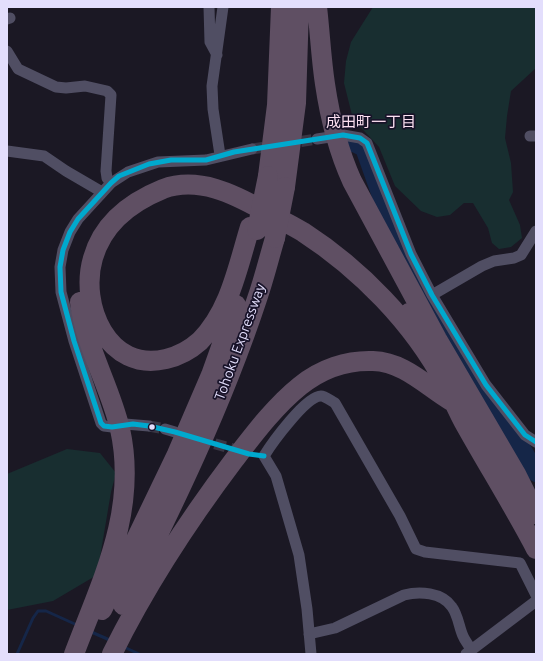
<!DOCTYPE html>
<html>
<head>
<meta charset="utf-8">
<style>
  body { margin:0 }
  #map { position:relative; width:543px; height:661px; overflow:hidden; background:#1b1824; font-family:Ubuntu,sans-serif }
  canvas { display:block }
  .frame { position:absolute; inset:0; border:8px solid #e3defc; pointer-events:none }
</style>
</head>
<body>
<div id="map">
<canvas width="543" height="661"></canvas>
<div class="frame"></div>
</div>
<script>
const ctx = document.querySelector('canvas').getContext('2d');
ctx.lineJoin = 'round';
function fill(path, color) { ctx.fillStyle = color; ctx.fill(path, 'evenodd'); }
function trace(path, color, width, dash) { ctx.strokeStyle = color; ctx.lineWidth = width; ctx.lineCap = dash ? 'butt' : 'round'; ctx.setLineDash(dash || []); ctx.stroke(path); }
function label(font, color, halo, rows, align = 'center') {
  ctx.font = font + ' Ubuntu,"Noto Sans JP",sans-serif'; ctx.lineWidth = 3.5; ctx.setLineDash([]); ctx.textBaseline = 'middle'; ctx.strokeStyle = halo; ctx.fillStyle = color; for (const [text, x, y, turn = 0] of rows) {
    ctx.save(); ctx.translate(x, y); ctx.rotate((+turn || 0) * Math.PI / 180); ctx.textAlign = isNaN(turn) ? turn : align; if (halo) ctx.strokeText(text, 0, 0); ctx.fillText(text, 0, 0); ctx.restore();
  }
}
fill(new Path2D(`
  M373 7H536V68L511 91 507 116 505 138 511 163 513 192 509 200 520 225 522 238 511 247 499 249 492 243 488 228 473 203H464L450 215 437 217 421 211 395 186 379 147 353 119 344 83 346 61 351 42Z
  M67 449 100 453 116 473 111 492 97 575 53 601 7 610V474Z`), '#182e30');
trace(new Path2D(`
  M89 631 112 641
  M124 647 139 654
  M17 654 33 618 38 611H46L77 625`), '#152648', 3);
trace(new Path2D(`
  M347 143H354L364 148 392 227 412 270 487 401 509 426 536 473`), '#152648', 18);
trace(new Path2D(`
  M252 149 317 139
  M149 426 165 429
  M199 439 243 452`), '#393644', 11, [11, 5.5]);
trace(new Path2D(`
  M209 7 210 42 217 55
  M7 19 10 18
  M7 51 18 69 56 87 66 88 85 86 107 91 111 95 106 171 107 178 111 183
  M343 135 360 138 367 143 411 254 432 295 486 385 525 435 536 442
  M530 136H536
  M317 139 330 137
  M7 151 44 156 66 171 102 192
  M220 155 213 109 212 86 223 7
  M432 295 482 266 494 261 514 258 521 255 536 231
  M125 424 149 426
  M112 427 104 426 101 423 74 341 61 292 60 267 63 250 70 232 78 219 111 183 128 172 158 162 206 160 252 149
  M165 429 175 432
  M309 634 335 628 404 595C419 591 442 592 452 607 458 615 459 627 463 636 465 641 469 645 471 650
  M311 654 307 609 299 555 276 476 264 456C272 443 306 396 321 396 325 396 331 401 335 403L400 516 416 549 425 552 520 563 536 595
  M466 654 536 601`), '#504e63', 11);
trace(new Path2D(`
  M317 7C320 32 321 58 325 84 330 118 338 150 352 181L437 339 516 474 536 514
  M268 176 277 105 281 7
  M285 187 296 103 299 7
  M250 227C238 266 230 311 200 341 190 350 179 356 166 359 108 373 79 305 93 258 103 223 131 202 163 189 198 176 234 194 264 211 277 218 290 224 303 232 360 269 413 323 445 383 452 397 458 412 466 426 489 467 514 507 536 549
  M409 313 437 339
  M123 605C173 506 222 405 257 299 264 279 269 258 275 238
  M102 610 177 454 211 375 236 305
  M74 654C102 580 138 510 120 429 110 386 85 346 80 302
  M112 654C146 585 188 521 234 460 254 434 275 406 300 386 321 369 347 360 373 361 405 362 427 387 453 402`), '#5f4f63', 20);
trace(new Path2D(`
  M257 230 268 176
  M275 238 285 187`), '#5f4f63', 20);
trace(new Path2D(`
  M264 456 249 454 175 432 149 426 133 424 112 427 104 426 101 423 74 341 61 292 60 267 63 250 70 232 78 219 111 183 119 176 149 164 171 160H206L234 152 343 135 360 138 367 143 411 254 432 295 486 385 525 435 536 442`), '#00a9ce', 5);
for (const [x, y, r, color] of [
  [152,427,3.5,"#e3defc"]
]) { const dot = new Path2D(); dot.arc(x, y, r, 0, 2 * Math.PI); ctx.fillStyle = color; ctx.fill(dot); trace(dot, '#181329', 1.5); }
label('14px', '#e3defc', '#181329', [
  ["Tohoku Expressway",240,342,-70]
]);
label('15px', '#fce0f1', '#181329', [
  ["成田町一丁目",371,122]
]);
</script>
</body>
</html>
